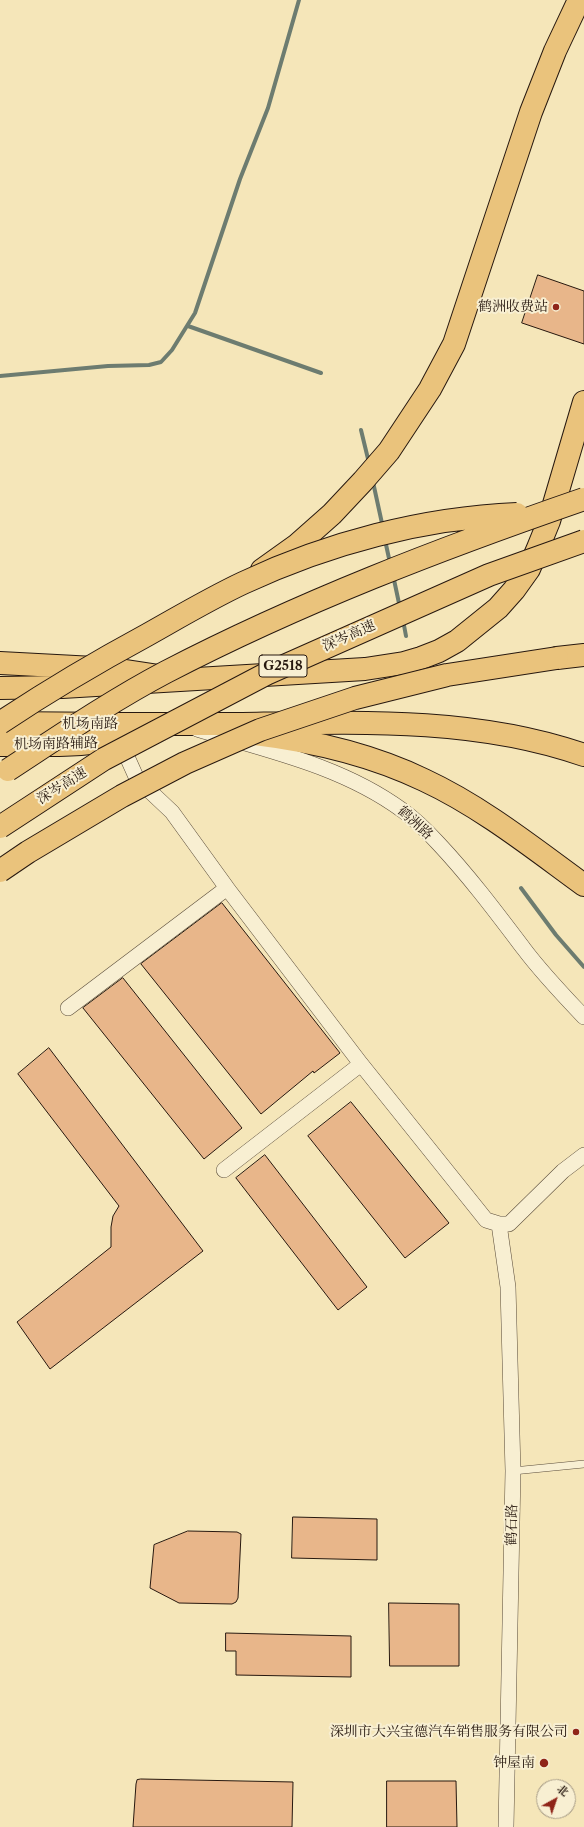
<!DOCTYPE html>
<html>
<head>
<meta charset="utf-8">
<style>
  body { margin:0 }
  #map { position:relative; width:584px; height:1827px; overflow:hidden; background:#f5e6b9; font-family:"Libre Caslon Text","Noto Serif SC",serif }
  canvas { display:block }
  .north { position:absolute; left:536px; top:1779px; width:40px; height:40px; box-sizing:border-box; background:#f8efd2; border:1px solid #a49984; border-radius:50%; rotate:40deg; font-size:11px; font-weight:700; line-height:16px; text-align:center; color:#27180f }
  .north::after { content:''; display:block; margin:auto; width:14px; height:18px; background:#8f2418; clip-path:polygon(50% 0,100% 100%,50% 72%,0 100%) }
</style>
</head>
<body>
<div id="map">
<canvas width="584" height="1827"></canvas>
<div class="north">北</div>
</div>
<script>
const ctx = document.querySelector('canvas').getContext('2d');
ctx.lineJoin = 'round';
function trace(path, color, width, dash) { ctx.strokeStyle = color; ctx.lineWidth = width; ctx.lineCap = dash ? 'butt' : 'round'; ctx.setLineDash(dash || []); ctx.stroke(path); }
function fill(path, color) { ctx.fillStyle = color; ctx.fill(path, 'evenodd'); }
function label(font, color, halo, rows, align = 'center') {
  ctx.font = font + ' "Libre Caslon Text","Noto Serif SC",serif'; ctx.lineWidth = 4; ctx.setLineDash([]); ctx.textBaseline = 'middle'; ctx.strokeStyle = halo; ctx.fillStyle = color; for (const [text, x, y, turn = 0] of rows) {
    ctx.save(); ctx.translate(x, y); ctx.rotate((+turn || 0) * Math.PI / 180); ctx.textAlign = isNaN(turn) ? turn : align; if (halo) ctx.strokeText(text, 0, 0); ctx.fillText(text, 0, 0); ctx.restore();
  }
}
trace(new Path2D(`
  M188 326 321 373
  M0 376 108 366 149 365 161 362 172 350 195 313 240 179 268 108 299 0
  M361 430 369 463
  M373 482 383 528
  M385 540 390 563
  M393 575 400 608
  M403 620 406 636
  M521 888 556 935 584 967`), '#6d7c70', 4);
const building = new Path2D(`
  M538 275 584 291V344L522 323Z
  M222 903 340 1053 314 1073 313 1071 261 1114 141 964Z
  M123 978 242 1128 204 1159 83 1008Z
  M49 1048 203 1251 50 1369 17 1322 111 1247V1227L113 1216 119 1206 18 1074Z
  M351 1102 449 1223 405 1258 308 1136Z
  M265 1155 367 1287 338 1310 236 1178Z
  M293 1517 377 1519V1560L292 1558Z
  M188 1531 237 1532 241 1534 238 1598 236 1602 232 1604 179 1603 150 1588 154 1545Z
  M389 1603 459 1604V1666H390Z
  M226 1633 351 1636V1677L236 1675V1651H226Z
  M141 1779 293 1782 292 1827H133L136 1784 137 1780Z
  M387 1781H456L457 1827H387Z`);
fill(building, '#e8b68a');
trace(building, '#27180f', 1);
const lane = new Path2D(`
  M513 1471 584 1464`);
const street = new Path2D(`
  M197 729C267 750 342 766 402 810 415 819 427 831 438 843 469 876 496 912 524 949 542 973 563 995 584 1017
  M120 741 137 779 172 812 227 888 361 1064 486 1220 499 1224H509L563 1171 584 1155
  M68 1008 227 888
  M224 1170 361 1064
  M499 1224 508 1287 513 1471 506 1827`);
const primary = new Path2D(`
  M0 663 113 669 159 676
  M0 745C49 745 96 747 144 734`);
const highway = new Path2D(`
  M262 570 297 545 332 514 363 481 389 451 430 389 454 344 531 112 555 51 579 0
  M557 658 584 655
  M0 688 62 687 365 669 404 663 421 658 439 651 457 641 498 608 514 590 529 569 538 548 549 521 584 402
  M0 723C81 724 161 724 242 724 356 722 476 717 584 755
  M255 734C313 741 372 755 424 780 482 807 533 848 584 885`);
trace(lane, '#5a4c3a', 8);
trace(street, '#5a4c3a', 16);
trace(primary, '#27180f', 24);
trace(highway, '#27180f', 24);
trace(lane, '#f8efd2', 7);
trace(street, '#f8efd2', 15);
trace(primary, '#eac37c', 22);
trace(highway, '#eac37c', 22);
const highwayBridge = new Path2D(`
  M0 723C48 691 97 662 147 635 179 617 211 598 243 583 328 543 423 518 517 514
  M8 770C60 736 111 701 166 672 301 602 442 548 584 499
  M0 827 104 759 266 674 489 575 584 541
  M0 871 28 852 122 796 185 763 260 730 355 698 447 675 557 658`);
trace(highwayBridge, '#27180f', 24, []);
trace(highwayBridge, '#eac37c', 22);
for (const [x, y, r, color] of [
  [556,307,4,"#8f2418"],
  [576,1732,4,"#8f2418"],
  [544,1763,5,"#8f2418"]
]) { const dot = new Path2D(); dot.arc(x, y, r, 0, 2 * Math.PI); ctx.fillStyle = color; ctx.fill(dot); trace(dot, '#f8efd2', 1.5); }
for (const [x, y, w] of [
  [283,666,48]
]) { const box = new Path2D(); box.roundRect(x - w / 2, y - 11, w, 22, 3); ctx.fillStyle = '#f8efd2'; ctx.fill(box); trace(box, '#27180f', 1); }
label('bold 13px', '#27180f', null, [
  ["G2518",283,666]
]);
label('14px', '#27180f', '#f8efd2', [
  ["鹤洲收费站",548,307],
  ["深圳市大兴宝德汽车销售服务有限公司",568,1732],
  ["钟屋南",535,1763]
], 'right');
label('14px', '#27180f', '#f8efd2', [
  ["深岑高速",349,636,-24],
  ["机场南路",90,724],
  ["机场南路辅路",56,744,-1],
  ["深岑高速",62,786,-32],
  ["鹤洲路",415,823,42],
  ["鹤石路",512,1525,-89]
]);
</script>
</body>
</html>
